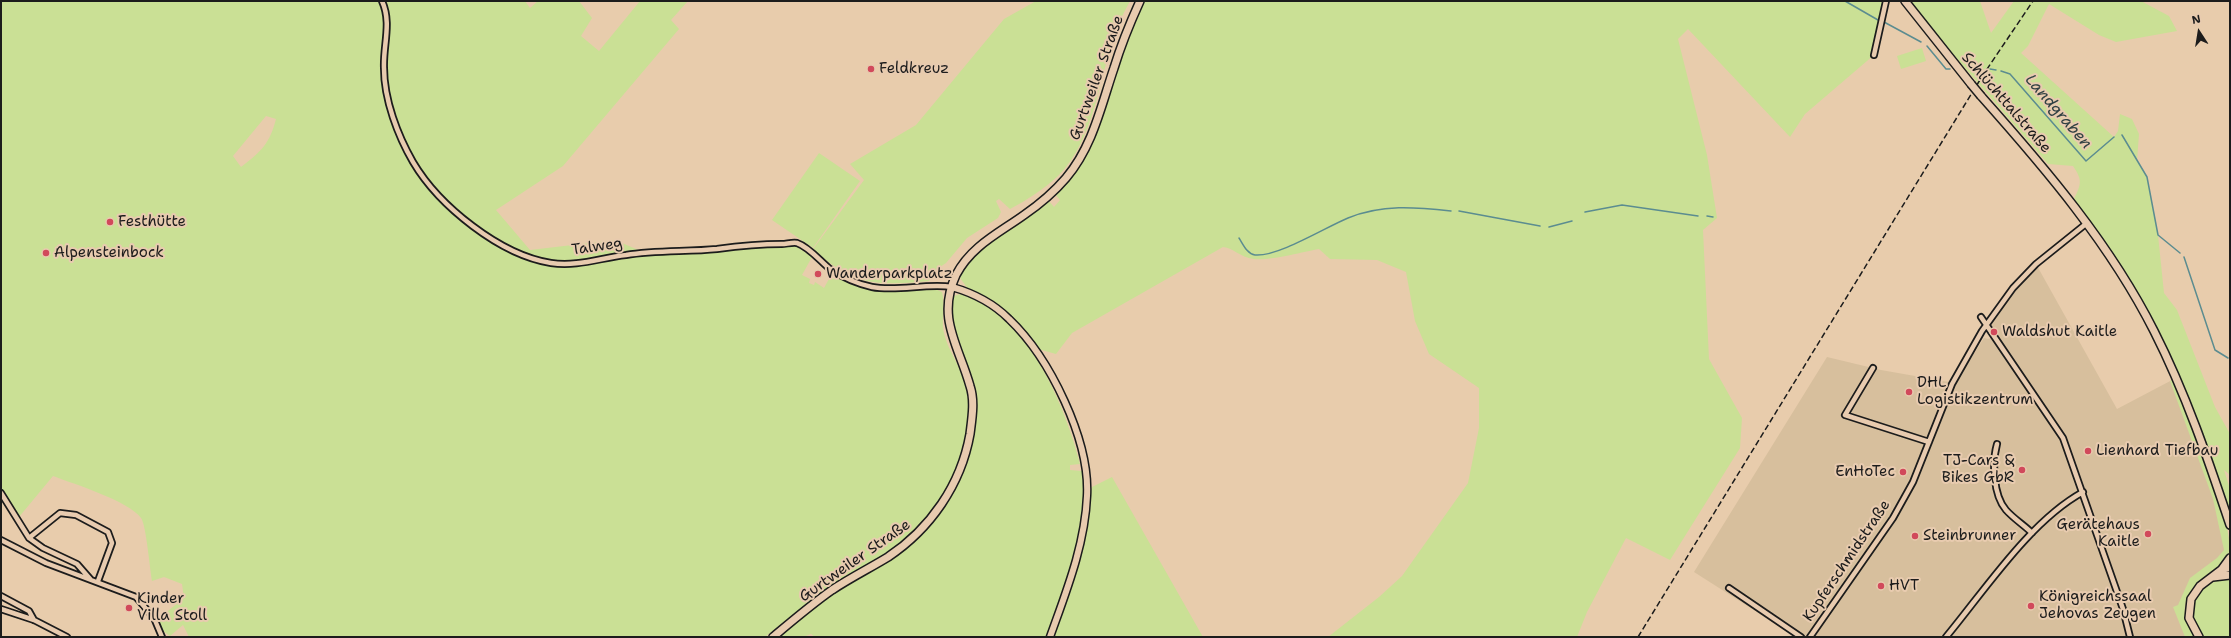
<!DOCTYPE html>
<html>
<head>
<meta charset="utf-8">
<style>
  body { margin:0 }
  #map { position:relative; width:2231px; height:638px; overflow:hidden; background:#e8ccac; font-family:"Shantell Sans",sans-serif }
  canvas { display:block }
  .frame { position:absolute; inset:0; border:2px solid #1c1c1c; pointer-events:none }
  .north { position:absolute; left:2179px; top:12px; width:40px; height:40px; -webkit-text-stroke:3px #e8cbaf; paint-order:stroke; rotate:348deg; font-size:11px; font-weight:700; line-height:16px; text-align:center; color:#1c1c1c }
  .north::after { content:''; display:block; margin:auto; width:14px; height:18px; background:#1c1c1c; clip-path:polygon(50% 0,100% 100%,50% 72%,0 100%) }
</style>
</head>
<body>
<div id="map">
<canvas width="2231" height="638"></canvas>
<div class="frame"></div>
<div class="north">N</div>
</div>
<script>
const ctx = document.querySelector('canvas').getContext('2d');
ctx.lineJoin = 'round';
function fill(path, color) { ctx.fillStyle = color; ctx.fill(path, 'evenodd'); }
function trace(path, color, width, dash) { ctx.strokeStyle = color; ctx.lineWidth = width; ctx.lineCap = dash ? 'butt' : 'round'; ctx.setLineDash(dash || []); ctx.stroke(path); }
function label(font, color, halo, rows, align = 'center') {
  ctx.font = font + ' "Shantell Sans",sans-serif'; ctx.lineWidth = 4; ctx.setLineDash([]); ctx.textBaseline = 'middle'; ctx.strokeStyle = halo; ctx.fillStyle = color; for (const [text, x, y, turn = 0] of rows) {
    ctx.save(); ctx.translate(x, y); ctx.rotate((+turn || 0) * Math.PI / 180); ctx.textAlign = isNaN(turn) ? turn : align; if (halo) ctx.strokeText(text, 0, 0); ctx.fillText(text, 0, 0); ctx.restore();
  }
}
fill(new Path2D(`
  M2036 264 2117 409 2174 379 2229 538V551L2214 572 2195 587 2189 597 2186 607V617L2195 637H1796L1694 572 1827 357 1881 370 1949 382 1959 377 1984 338 1989 339 1995 334 1991 327V321L2013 288Z`), '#d7bf9d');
fill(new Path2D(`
  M1 1H525L530 8 538 1H579L592 18 581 36 599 51 640 1H688L671 20 679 29 563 166 496 210 530 250 615 240 643 252 747 244V248L796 246 812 257 802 275 810 279 809 283 814 285 815 282 824 288 830 277 834 279 837 275 873 290 931 287 942 292C946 306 940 322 945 337 951 356 964 371 967 393 977 456 937 521 885 555 867 566 847 575 830 587 807 603 786 620 765 637H189L183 625 170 636 163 631 158 619 184 598 182 584 164 577 152 581C150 570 146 524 141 518 129 501 74 484 53 476L19 517 1 489ZM266 116 276 119C270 143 261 152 241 167L233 156Z
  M1036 1H1130C1126 9 1121 17 1118 26 1099 73 1096 139 1058 176 1044 189 1027 200 1010 209L999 199 996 201 1001 212 998 218 967 238 946 263 934 271 929 281C877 286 853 286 813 249L864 180 850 164 916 125 1004 19Z
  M1143 1H1886L1874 55 1805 114 1790 137 1688 29 1678 39 1707 155 1717 218 1703 230 1709 359 1742 418 1740 448 1670 560 1626 538 1587 612 1577 637H1328L1379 597 1402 576 1468 483 1479 428V388L1429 354 1415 321 1406 272 1377 260 1330 259 1319 249C1302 252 1270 261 1254 259 1239 257 1234 248 1223 247L1072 333 1056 354 1038 349 1012 318 998 305 979 293 968 289 960 278C969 251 1025 218 1049 201L1054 207 1060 200 1055 194 1084 158 1096 134 1129 29Z
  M1907 1H1980L1991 33 2014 1H2141L2169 16 2177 31 2116 42 2099 35 2049 4 2028 46 2021 53 2114 137 2118 131 2120 114 2132 119 2139 134 2137 161 2147 177 2158 235 2164 293 2177 310 2215 407 2230 434V475L2224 470 2230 489V516C2214 468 2199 421 2179 376 2151 313 2113 256 2074 199 2081 184 2083 181 2073 166L2048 164Z
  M1922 48 1926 61 1901 69 1897 56Z
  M819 153 860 181 813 248 772 220Z
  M960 294C969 294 977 299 985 304 1035 335 1066 409 1080 464L1070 465V470L1082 471C1091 527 1064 585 1047 637H815L811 634 803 637H777L833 591 911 543 928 528 955 485 975 407 950 318 951 305 954 296Z
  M2174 379C2189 414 2203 450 2215 487 2221 507 2231 531 2229 552 2223 582 2161 584 2195 637H2185L2173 607 2178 605 2190 578 2217 558 2224 550 2213 499 2170 381Z
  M1112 477 1203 637H1052L1063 608 1092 487Z
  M2230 578V637H2203C2182 607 2194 583 2230 578Z`), '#cae095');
trace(new Path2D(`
  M1845 1 1878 20
  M1884 22 1921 42
  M1927 46 1946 69H1950
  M1990 69 1996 70
  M2001 71 2010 74 2086 161 2114 137
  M2122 135 2147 177 2158 235 2180 253
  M1459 211 1540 226
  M1585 212 1622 205 1698 216
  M1707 216 1713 217
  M1549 227 1572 221
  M1239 238C1243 244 1247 254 1255 255 1278 257 1326 227 1348 218 1382 204 1415 207 1451 211
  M2184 257 2215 350 2228 358`), '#5b8c90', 1.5);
const minor = new Path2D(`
  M382 1C392 23 383 45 384 68 384 100 398 136 413 162 439 206 500 255 551 263 577 267 600 258 626 255 656 250 687 252 717 249 739 246 760 244 782 244 786 244 793 242 797 243 809 247 820 261 830 269 842 277 858 284 872 287 897 292 926 283 952 287
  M1874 55 1886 1
  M1981 317 2063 438 2123 609 2130 637
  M1873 368 1845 415 1929 442
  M1997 444C1992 462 1993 495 2006 510 2014 519 2024 525 2032 533
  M1 493 29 538 43 548 77 564 91 580 136 597 154 618 162 637
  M29 538 60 513 76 515 108 532 112 543 98 581
  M1 540 46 563 91 580
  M1729 588 1801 637
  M1 596 29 611 34 620
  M1 609 34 620 67 637
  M1810 637 1893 518 1913 482 1952 384 1982 331 2013 288 2036 264 2087 223
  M1946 637C1985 590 2030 521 2083 492`);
const tertiary = new Path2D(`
  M952 287C973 293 993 303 1009 319 1050 358 1090 440 1087 496 1085 545 1066 592 1050 637`);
const secondary = new Path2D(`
  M1905 1 1971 84
  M1981 96C2046 169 2110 244 2154 331 2186 394 2208 459 2230 525
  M2222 569 2230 558
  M2213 577 2230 575
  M773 637C792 621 812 604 832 590 850 578 870 568 888 557 930 529 961 485 970 434 972 418 975 401 970 386 959 346 936 318 956 275 971 246 999 233 1024 215 1040 204 1054 192 1066 178 1093 146 1101 106 1114 68 1121 45 1130 23 1140 1
  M2199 637 2189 618 2191 599 2200 586 2221 570 2230 567`);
trace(minor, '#1c1c1c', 8);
trace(tertiary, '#1c1c1c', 9);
trace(secondary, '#1c1c1c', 10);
trace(minor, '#e8cbaf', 4.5);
trace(tertiary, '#e8cbaf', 6);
trace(secondary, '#e8cbaf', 7);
trace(new Path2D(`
  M1638 637 1983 75 2033 1`), '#1c1c1c', 1.5, [6, 3]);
const secondaryBridge = new Path2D(`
  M1971 84 1981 96`);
trace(secondaryBridge, '#1c1c1c', 10, []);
trace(secondaryBridge, '#e8cbaf', 7);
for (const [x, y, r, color] of [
  [871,69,4,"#d1495b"],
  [110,222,4,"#d1495b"],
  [46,253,4,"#d1495b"],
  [818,274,4,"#d1495b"],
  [1994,332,4,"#d1495b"],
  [1909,392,4,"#d1495b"],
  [2088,451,4,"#d1495b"],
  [2022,470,4,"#d1495b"],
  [1903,472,4,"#d1495b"],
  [2148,534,4,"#d1495b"],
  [1915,536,4,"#d1495b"],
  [1881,586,4,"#d1495b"],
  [2031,606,4,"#d1495b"],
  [129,608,4,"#d1495b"]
]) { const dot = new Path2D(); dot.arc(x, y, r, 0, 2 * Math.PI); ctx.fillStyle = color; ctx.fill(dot); trace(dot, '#e8cbaf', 1.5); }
label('15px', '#1c1c1c', '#e8cbaf', [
  ["Feldkreuz",879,69],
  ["Festhütte",118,222],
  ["Alpensteinbock",54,253],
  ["Wanderparkplatz",826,274],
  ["Waldshut Kaitle",2002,332],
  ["DHL",1917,383],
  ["Logistikzentrum",1917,400],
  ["Lienhard Tiefbau",2096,451],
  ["TJ-Cars &",2014,461,"right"],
  ["Bikes GbR",2014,478,"right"],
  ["EnHoTec",1895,472,"right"],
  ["Gerätehaus",2140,525,"right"],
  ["Kaitle",2140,542,"right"],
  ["Steinbrunner",1923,536],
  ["HVT",1889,586],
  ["Königreichssaal",2039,597],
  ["Jehovas Zeugen",2039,614],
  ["Kinder",137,599],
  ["Villa Stoll",137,616]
], 'left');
label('15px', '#1c1c1c', '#e8cbaf', [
  ["Gurtweiler Straße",1097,78,-70],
  ["Schlüchttalstraße",2006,103,49],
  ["Talweg",597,247,-8],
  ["Gurtweiler Straße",855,561,-35],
  ["Kupferschmidstraße",1847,561,-56]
]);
label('italic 16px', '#314143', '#e8cbaf', [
  ["Landgraben",2058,112,49]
]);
</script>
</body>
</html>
